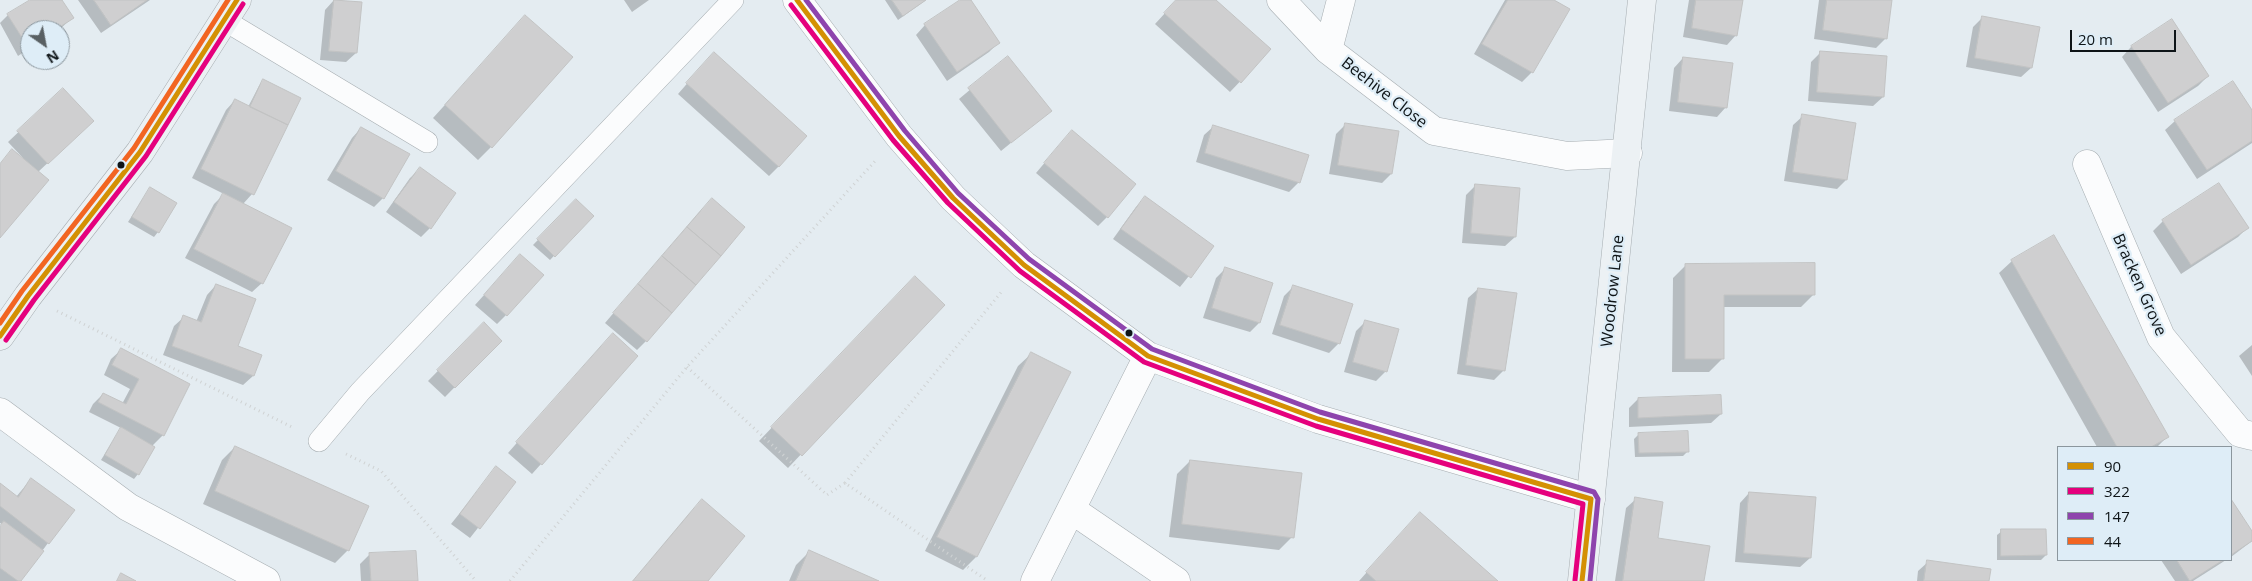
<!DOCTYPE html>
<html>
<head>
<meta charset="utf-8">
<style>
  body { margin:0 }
  #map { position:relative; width:2252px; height:581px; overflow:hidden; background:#e4ecf1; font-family:"Open Sans",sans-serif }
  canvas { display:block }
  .legend { position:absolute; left:2057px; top:446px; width:175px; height:115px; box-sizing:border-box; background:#deedf7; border:1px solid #8b969d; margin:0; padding:6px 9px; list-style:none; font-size:15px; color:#0e1417 }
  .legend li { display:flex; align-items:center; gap:10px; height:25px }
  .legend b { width:25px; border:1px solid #8b969d }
  .north { position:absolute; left:20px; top:20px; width:50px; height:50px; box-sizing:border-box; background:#deedf7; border:1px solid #8b969d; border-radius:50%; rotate:147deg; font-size:14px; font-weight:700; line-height:20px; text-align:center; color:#0e1417 }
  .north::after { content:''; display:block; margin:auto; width:18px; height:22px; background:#596063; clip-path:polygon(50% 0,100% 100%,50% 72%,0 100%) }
  .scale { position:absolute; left:2070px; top:30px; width:106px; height:22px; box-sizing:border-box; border:2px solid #0e1417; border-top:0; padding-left:6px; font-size:15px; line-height:18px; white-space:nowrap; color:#0e1417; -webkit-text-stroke:4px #deedf7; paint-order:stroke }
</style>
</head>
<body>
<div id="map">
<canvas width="2252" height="581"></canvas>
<ul class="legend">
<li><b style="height:6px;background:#d49003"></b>90</li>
<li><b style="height:6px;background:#e5007d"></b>322</li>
<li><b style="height:6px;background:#8e44ad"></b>147</li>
<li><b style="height:6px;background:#f26522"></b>44</li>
</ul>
<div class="north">N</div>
<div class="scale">20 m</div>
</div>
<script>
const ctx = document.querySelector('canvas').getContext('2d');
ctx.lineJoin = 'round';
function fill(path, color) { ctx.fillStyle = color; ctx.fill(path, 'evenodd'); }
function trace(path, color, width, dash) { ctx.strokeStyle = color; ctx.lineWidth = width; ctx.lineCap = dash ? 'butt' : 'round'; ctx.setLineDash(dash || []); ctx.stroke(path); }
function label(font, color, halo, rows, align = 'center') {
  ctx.font = font + ' "Open Sans",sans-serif'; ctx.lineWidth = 4.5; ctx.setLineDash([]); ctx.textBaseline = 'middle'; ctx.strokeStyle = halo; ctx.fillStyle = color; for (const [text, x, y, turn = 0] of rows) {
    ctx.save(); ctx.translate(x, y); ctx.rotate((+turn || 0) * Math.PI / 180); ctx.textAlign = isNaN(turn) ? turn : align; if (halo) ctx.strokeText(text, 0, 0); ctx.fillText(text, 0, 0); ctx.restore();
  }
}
fill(new Path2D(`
  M32 0H61L72 18 59 30H30V48L18 56 0 23 8 15Z
  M78 0H150L101 33Z
  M334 0 356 53 346 62 320 60 325 10Z
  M624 0H649L632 12Z
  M885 0H926L898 20Z
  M962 0H970L999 42 989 52 947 81 916 35 925 25Z
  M1177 0H1215L1270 50 1230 92 1155 24Z
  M1505 0H1552L1568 9 1532 72 1522 82 1474 54Z
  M1689 0H1742L1736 35 1727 45 1683 37Z
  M1819 0H1891L1886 38 1876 48 1814 39Z
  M1982 18 2031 68 2021 77 1966 67 1973 27Z
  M2172 21 2208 76 2198 86 2158 112 2122 57 2131 47Z
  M513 30 491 147 478 160 433 118Z
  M1821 52 1883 97 1873 106 1808 101 1811 62Z
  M1008 58 1050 111 1001 151 959 99Z
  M1683 58 1726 107 1717 117 1669 111 1674 68Z
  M705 63 779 166 769 176 678 94Z
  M263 81 287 125 252 194 243 204 262 283 252 292 185 258 214 204 224 194 192 178 226 110 235 100 248 107 259 86Z
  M63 90 83 130 38 172 0 236V164L12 151 22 159 23 158 8 142Z
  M2252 112V143L2197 179 2165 130 2175 121Z
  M1803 116 1846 180 1837 189 1784 181 1793 125Z
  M1346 124 1391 174 1382 183 1329 174 1336 134Z
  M1214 126 1299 182 1289 192 1196 162 1204 135Z
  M361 128 383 198 374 207 327 180 352 138Z
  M1063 141 1107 217 1098 226 1036 173Z
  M420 169 430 228 421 237 386 212 410 178Z
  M1476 185 1515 237 1505 246 1462 243 1466 195Z
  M2219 185 2247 228 2238 237 2181 274 2153 231 2163 221Z
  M150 188 158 232 154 237 128 222Z
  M1145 198 1213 246 1180 287 1113 239 1136 207Z
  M576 201 592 216 550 260 533 245Z
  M702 209 646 341 637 350 605 323Z
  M520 255 506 315 497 324 475 305Z
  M2012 261 2167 437 2157 447H2097L1999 273Z
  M1686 265 1814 294 1801 307H1723L1722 359 1709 372H1672L1673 278Z
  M1225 269 1259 323 1250 332 1203 318 1216 278Z
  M216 285 236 347 260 355 253 376 243 385 163 355 174 326 184 317 196 322 207 295Z
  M1293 287 1339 343 1329 353 1272 334 1284 296Z
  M1478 289 1504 370 1494 380 1457 374 1468 298Z
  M902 291 943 305 788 468 759 441Z
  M1366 321 1386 371 1376 381 1344 372 1356 331Z
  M484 324 500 341 445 397 428 381Z
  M603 344 541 464 532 474 508 453Z
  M2252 345V376L2239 356Z
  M121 350 189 384 163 435 152 446 138 474 134 479 101 460 121 428 89 412 93 404 103 394 122 404 130 389 104 375 111 359Z
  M1031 354 1069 372 976 557 963 570 925 551 1018 366Z
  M1638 399 1721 414 1711 423 1629 427V408Z
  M1639 434 1688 451 1683 456 1635 457 1634 439Z
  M235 447 348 550 335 563 203 504 222 460Z
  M1190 461 1292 537 1279 550 1169 537 1177 474Z
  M496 468 514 482 470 538 451 524Z
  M31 479 48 543 20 581H0V527L2 524 0 523V485L16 497Z
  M1749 493 1810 558 1800 567 1735 562 1740 503Z
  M1636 499 1657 539 1703 581H1615L1626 508Z
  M702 501 706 581H633L689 514Z
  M2231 501 2252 534V541L2231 557Z
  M1407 527 1496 581H1359Z
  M2002 531 2046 555 2041 560H1997V535Z
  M809 552 876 581H789L796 565Z
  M370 554 417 581H361L360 564Z
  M2161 560H2226L2193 581H2175Z
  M1928 562 1988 581H1917L1918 571Z`), '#0003');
const building = new Path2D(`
  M30 0H62L74 18 55 30H30V46L28 47 7 14Z
  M94 0H147L111 25Z
  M334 0 362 2 357 53 329 51Z
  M892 0H926L903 16Z
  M960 0H971L1000 43 957 72 924 24Z
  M1176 0H1216L1271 49 1241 83 1164 13Z
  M1508 0H1554L1570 9 1533 73 1482 44Z
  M1696 0H1743L1737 36 1692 28Z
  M1827 0H1892L1887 39 1823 30Z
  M525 15 573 57 492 148 445 105Z
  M1982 16 2040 27 2032 68 1975 58Z
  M2172 19 2209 76 2168 103 2131 46Z
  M1820 51 1887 56 1884 97 1817 92Z
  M714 52 807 136 779 167 686 83Z
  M1008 56 1052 111 1011 143 968 88Z
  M1683 57 1733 63 1727 108 1678 102Z
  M263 79 301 98 288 125 250 107Z
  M2233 81 2252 110V141L2207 170 2174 120Z
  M63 88 94 121 48 164 17 131Z
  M235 99 288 125 254 195 201 169Z
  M1802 114 1856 123 1847 180 1793 172Z
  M1345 123 1399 131 1392 174 1338 165Z
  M1213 125 1309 155 1300 183 1205 153Z
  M361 127 410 154 384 199 336 171Z
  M1072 130 1136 184 1108 218 1044 163Z
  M12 149 49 180 0 238V164Z
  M420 167 456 193 431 229 394 202Z
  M2219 183 2249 228 2191 265 2162 220Z
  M1475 184 1520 188 1516 237 1471 233Z
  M150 187 177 203 159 233 132 217Z
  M223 193 292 228 263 284 194 249Z
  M1145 196 1214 246 1191 278 1121 229Z
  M712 198 745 227 721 256 687 227Z
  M576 199 594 216 555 257 537 239Z
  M687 227 721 256 696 285 662 256Z
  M2054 235 2169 437 2151 447H2117L2011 260Z
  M520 254 544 275 507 316 484 295Z
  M662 256 696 285 672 313 638 284Z
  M1815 263V295H1724V359H1685V264Z
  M1225 267 1273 283 1260 323 1212 308Z
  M915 276 945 305 802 456 771 427Z
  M216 284 256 299 238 346 262 355 254 376 172 346 183 315 201 322Z
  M638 284 672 313 647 342 613 313Z
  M1293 285 1353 304 1340 344 1280 325Z
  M1478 288 1517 293 1505 371 1466 365Z
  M1365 320 1399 329 1387 372 1353 362Z
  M484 322 502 341 455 388 437 370Z
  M613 333 638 356 542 465 516 442Z
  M121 348 190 384 164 436 98 402 103 393 126 404 139 379 112 365Z
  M1031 352 1071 372 977 557 937 537Z
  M1721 395 1722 414 1638 418V398Z
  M121 427 155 447 139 475 105 455Z
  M1688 431 1689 452 1639 453 1638 433Z
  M235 446 369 506 349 551 215 491Z
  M1190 460 1302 473 1294 538 1182 524Z
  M496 466 516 482 480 529 460 514Z
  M31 478 75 510 49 544 0 506V483L18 497Z
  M1749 492 1816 497 1811 558 1744 553Z
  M1635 497 1663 502 1658 538 1710 546 1704 581H1623Z
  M702 499 745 536 708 581H633Z
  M2231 499 2252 531V541L2231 555Z
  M1420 512 1498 581H1376L1366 572Z
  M4 521 44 551 21 581H18L0 568V526Z
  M2001 529H2046L2047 555 2001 556Z
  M809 550 879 581H796Z
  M416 551 418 581H371L369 553Z
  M1927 560 1991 569 1989 581H1924Z
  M2177 560H2223L2190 581Z
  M121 573 136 581H117Z`);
fill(building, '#cfcfd0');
trace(building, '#c2c3c3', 1);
const lane = new Path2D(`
  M224 20 427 142
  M319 441 360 392 733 0`);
const street = new Path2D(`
  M797 0 899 136 953 198 1024 265 1148 356 1318 419 1591 499
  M1281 0 1328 50 1434 131 1567 156 1628 153
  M1328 50 1341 0
  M2087 164 2161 337 2240 433 2252 436
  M0 412 128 507 266 581
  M1072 510 1176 581
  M1035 581 1148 356`);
const secondary = new Path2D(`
  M0 336 28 296 140 152 237 0
  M1582 581 1642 0`);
trace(lane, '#a6adb1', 22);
trace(street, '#a6adb1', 29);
trace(secondary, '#a6adb1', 29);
trace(new Path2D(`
  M57 311 294 428
  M687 367 827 495 845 483 988 581
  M346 454 381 471 476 581
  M845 483 1003 290
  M510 581 687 367 877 159`), '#cfd2d3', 3, [1, 4]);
trace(lane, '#fbfcfd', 21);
trace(street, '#fbfcfd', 28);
trace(secondary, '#ecf1f4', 28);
trace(new Path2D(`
  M797 0 899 136 953 198 1024 265 1148 356 1318 419 1591 499 1582 581
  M0 336 28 296 140 152 237 0`), '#d49003', 5);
trace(new Path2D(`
  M791 5 893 140 948 203 1020 271 1144 362 1316 426 1583 504 1575 580
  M6 340 34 300 146 156 243 4`), '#e5007d', 5);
trace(new Path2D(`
  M806 0 905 131 958 193 1029 259 1152 349 1320 412 1594 492 1598 499 1590 581`), '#8e44ad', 5);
trace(new Path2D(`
  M0 323 22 291 134 148 228 0`), '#f26522', 5);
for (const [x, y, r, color] of [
  [121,165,4.5,"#0e1417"],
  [1129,333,4.5,"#0e1417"]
]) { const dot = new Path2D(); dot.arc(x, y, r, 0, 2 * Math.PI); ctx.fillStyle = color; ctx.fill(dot); trace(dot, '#deedf7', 2); }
label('16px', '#0e1417', '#deedf7', [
  ["Beehive Close",1384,93,38],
  ["Bracken Grove",2139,285,66],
  ["Woodrow Lane",1613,291,-84]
]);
</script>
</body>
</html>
